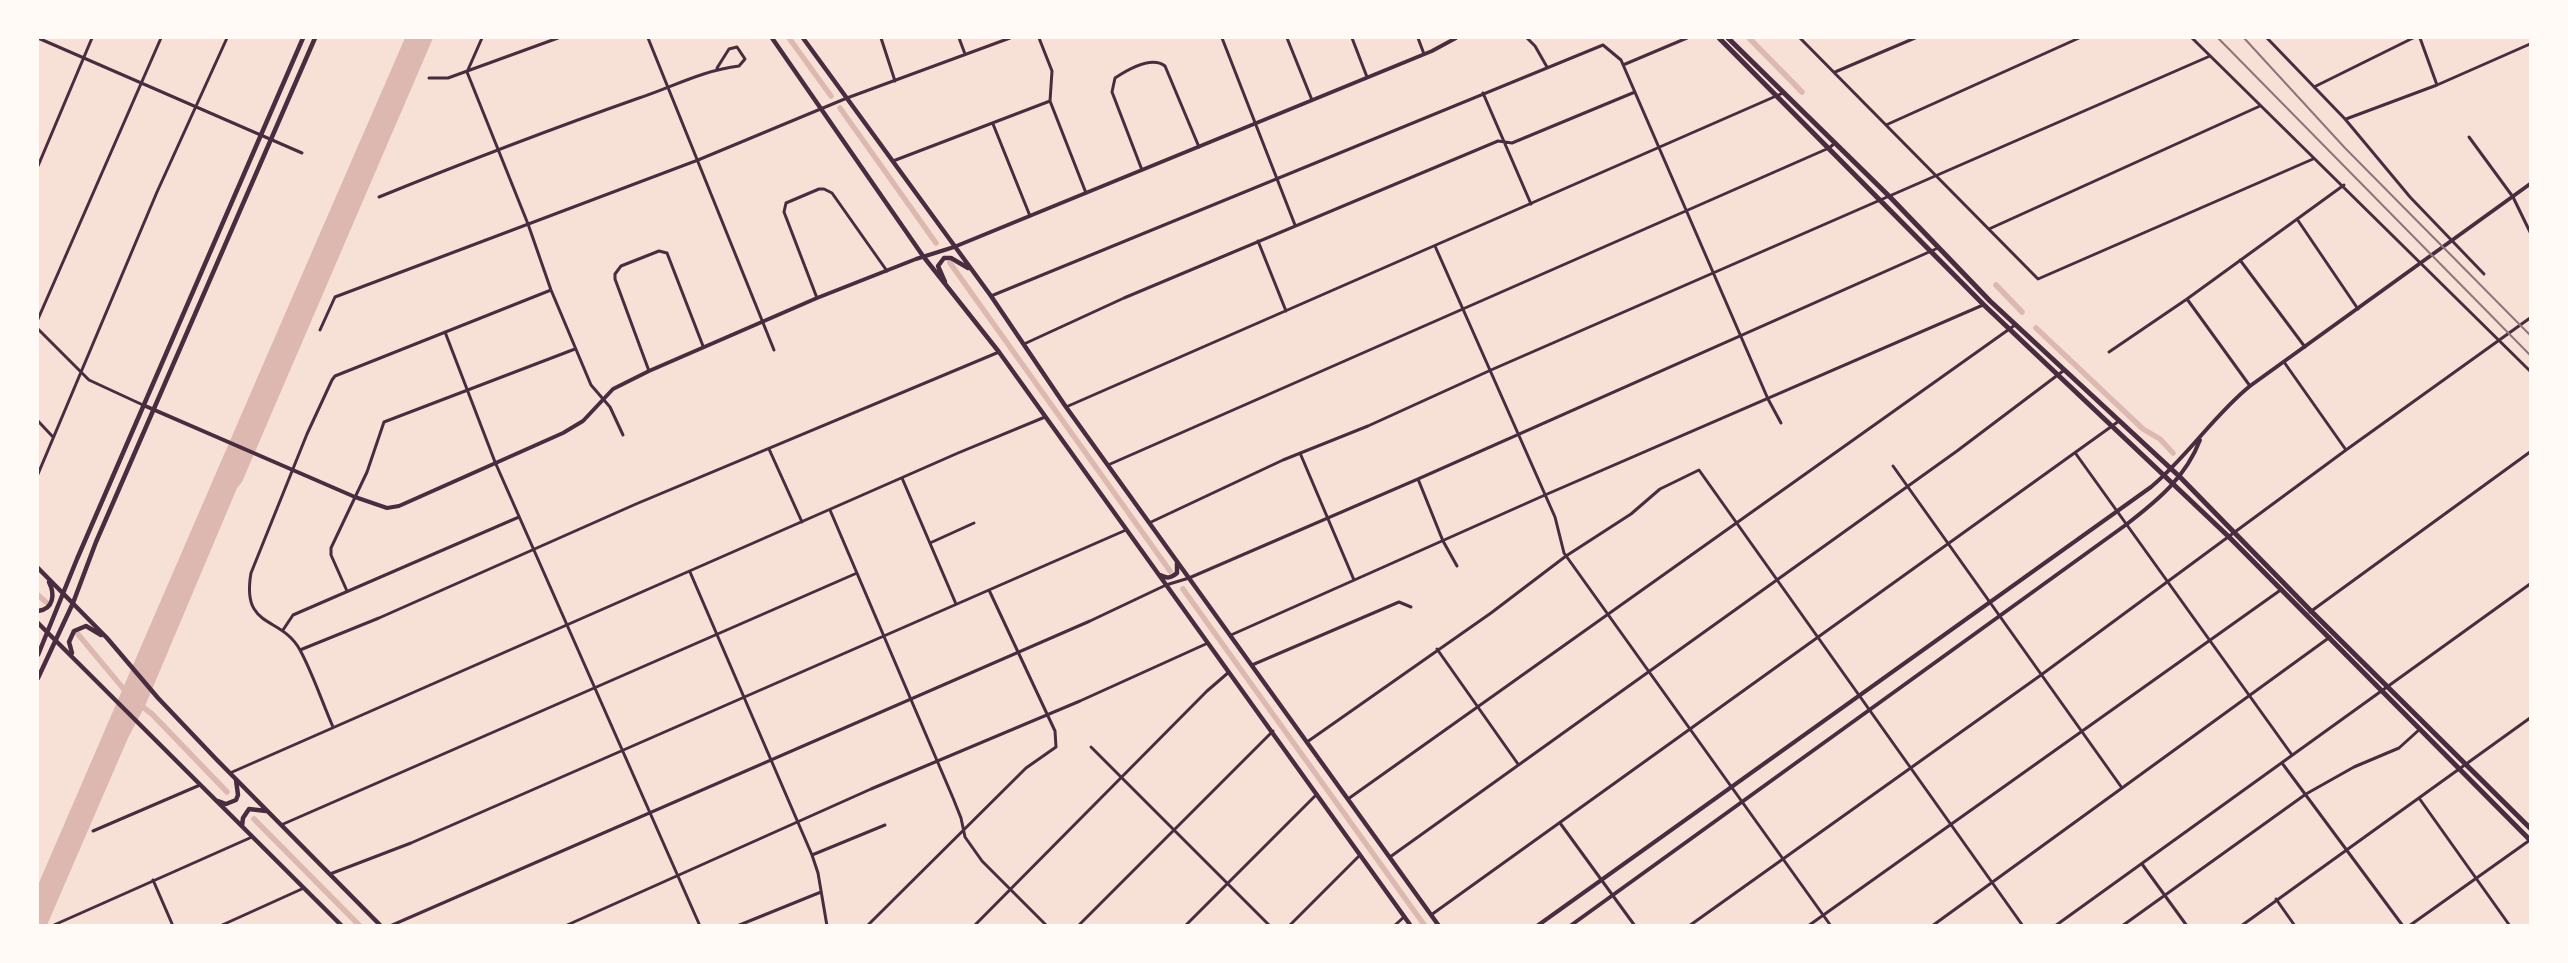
<!DOCTYPE html>
<html>
<head>
<meta charset="utf-8">
<style>
  body { margin:0 }
  #map { position:relative; width:2568px; height:963px; overflow:hidden; background:#f7e1d7; font-family:"Titillium Web",sans-serif }
  canvas { display:block }
  .frame { position:absolute; inset:0; border:39px solid #fffaf5; pointer-events:none }
</style>
</head>
<body>
<div id="map">
<canvas width="2568" height="963"></canvas>
<div class="frame"></div>
</div>
<script>
const ctx = document.querySelector('canvas').getContext('2d');
ctx.lineJoin = 'round';
function fill(path, color) { ctx.fillStyle = color; ctx.fill(path, 'evenodd'); }
function trace(path, color, width, dash) { ctx.strokeStyle = color; ctx.lineWidth = width; ctx.lineCap = dash ? 'butt' : 'round'; ctx.setLineDash(dash || []); ctx.stroke(path); }
fill(new Path2D(`
  M405 38H433L242 482 237 488 145 706 128 738 47 925 38 926V885C160 602 282 320 405 38Z`), '#dcb8b0');
trace(new Path2D(`
  M789 38 831 96
  M1749 38 1802 92
  M840 108 936 243
  M950 263 1170 571
  M1996 285 2022 312
  M2036 328 2143 429 2160 439 2173 453
  M1183 589 1425 926
  M38 595 46 602
  M77 633 127 693
  M139 704 152 714 227 792
  M254 819 360 926`), '#dcb8b0', 5.5);
trace(new Path2D(`
  M38 38 302 153
  M482 38 467 72 528 224 551 290 591 385 610 407 623 435
  M648 38 774 350
  M881 38 895 81
  M959 38 965 54
  M1039 38 1052 71 1050 101 1086 193
  M1222 38 1295 225
  M1287 38 1312 100
  M1352 38 1367 77
  M1418 38 1424 54
  M1527 38 1535 46 1547 67
  M1800 38 2038 279 2313 159
  M2192 38 2530 371
  M2267 38 2345 119 2410 197 2484 274
  M2420 38 2437 85
  M1623 65 1687 38
  M1835 72 1915 38
  M429 78H448L558 38
  M2314 87 2413 38
  M1483 93 1531 204
  M2346 119 2437 85 2530 44
  M993 124 1030 216
  M1886 125 2079 38
  M2469 137 2513 197 2530 232
  M893 161 1050 101
  M38 166 92 38
  M1142 170 1112 92 1115 78C1127 70 1151 55 1165 66L1199 147
  M379 197C465 162 551 129 639 98 672 87 704 70 739 66L745 59 737 47 729 49 717 68
  M2297 219 2358 309
  M1989 229 2260 106
  M1258 241 1286 311
  M1435 246 1555 517 1564 553 1831 926
  M2240 260 2305 347
  M991 296 1603 45 1621 60 1768 399 1781 423
  M817 298 784 212 786 203 819 189H824L832 193 887 271
  M2187 299 2250 386
  M38 319 161 38
  M38 329 89 380 143 405
  M320 330 335 297 698 160 847 98 1010 38
  M445 332 495 462 700 926
  M1024 344 1124 298 1498 141 1512 143 1635 92
  M2109 352 2187 299 2344 185
  M2284 362 2346 450
  M649 371 615 279V274L621 266 659 251 667 253 703 346
  M1066 407 1783 93
  M38 421 53 437
  M769 449 802 522
  M1300 453 1354 580
  M2076 454 2292 755
  M1108 465 1829 148 1835 143
  M1893 466 2122 788
  M38 474 157 192 227 38
  M902 478 956 604
  M1418 479 1443 541 1457 566
  M830 510 953 798 961 818 965 837 982 861 1047 926
  M1149 523 1283 460 1368 426 1491 370 2210 56
  M930 543 974 523
  M690 572 812 855 818 873 827 926
  M347 591 331 555V548L367 472 384 422 575 349
  M2310 612 2530 452
  M283 630 293 615 519 517
  M1231 635 1545 495 1983 305
  M1437 649 1518 764
  M300 650 379 618 636 504 999 352
  M1252 665 1399 602 1411 607
  M333 727C322 702 313 674 300 650 281 615 241 630 251 573L307 434 332 380 335 376 551 290
  M1307 742 1491 613 1566 556 1631 514 1660 489 1699 470 2023 926
  M1091 747 1270 926
  M2282 763 2403 926
  M230 773 958 453 1045 417
  M2419 798 2510 926
  M1348 799 2015 325
  M1560 823 1635 926
  M281 825 857 573
  M93 831 200 785
  M812 855 885 825
  M1390 857 1957 451 2063 371
  M2142 864 2187 926
  M330 874 411 843 1126 530
  M153 880 173 926
  M2276 899 2295 926
  M1431 915 2119 421
  M54 925 252 837
  M220 926 304 888
  M390 926 1090 621 1166 585 1189 578 1418 479 1938 248
  M565 926 871 789 1080 701 1208 643
  M737 926 821 892
  M867 926 1026 768 1056 747 1055 731 989 590
  M974 926 1207 691 1229 672
  M1078 926 1273 731
  M1185 926 1317 794
  M1289 926 1360 855
  M1394 926 1404 917
  M1689 926 2041 675 2346 450 2530 318
  M1808 926 2282 589
  M1932 926 2330 637
  M2055 926 2530 584
  M2122 926 2306 794 2354 767 2399 748 2420 729
  M2241 926 2530 718
  M2409 926 2530 840`), '#4a2c40', 3);
trace(new Path2D(`
  M143 405 355 497 387 508 399 506 563 433 583 421 613 389 649 371 817 298 916 259 954 247 1432 51 1456 38
  M1537 926 2151 487C2188 456 2214 415 2250 386L2530 184
  M1570 926 2127 524C2158 500 2186 477 2200 440`), '#4a2c40', 4);
trace(new Path2D(`
  M772 38 923 256 999 352 1411 926
  M803 38 991 296 1066 407 1439 926
  M945 282 938 266 944 258H951L968 268
  M38 568 107 638 158 698 216 759 381 926
  M1160 575C1167 579 1171 578 1177 573V563
  M38 611C54 609 55 594 49 582
  M38 623 342 926
  M72 653 69 642 74 631 86 626 101 635
  M38 655 77 559 303 38
  M38 678 73 603 96 542 315 38
  M218 801 226 804 236 800 238 795 236 780
  M242 826 243 818 249 809 266 811`), '#4a2c40', 4.5);
trace(new Path2D(`
  M1719 38 1984 305 2228 536 2530 840
  M1728 38 1890 197 1990 301 2180 477 2311 611 2530 828`), '#4a2c40', 5);
trace(new Path2D(`
  M2218 38 2530 355
  M2244 38 2345 148 2530 335`), '#8f747c', 2);
</script>
</body>
</html>
